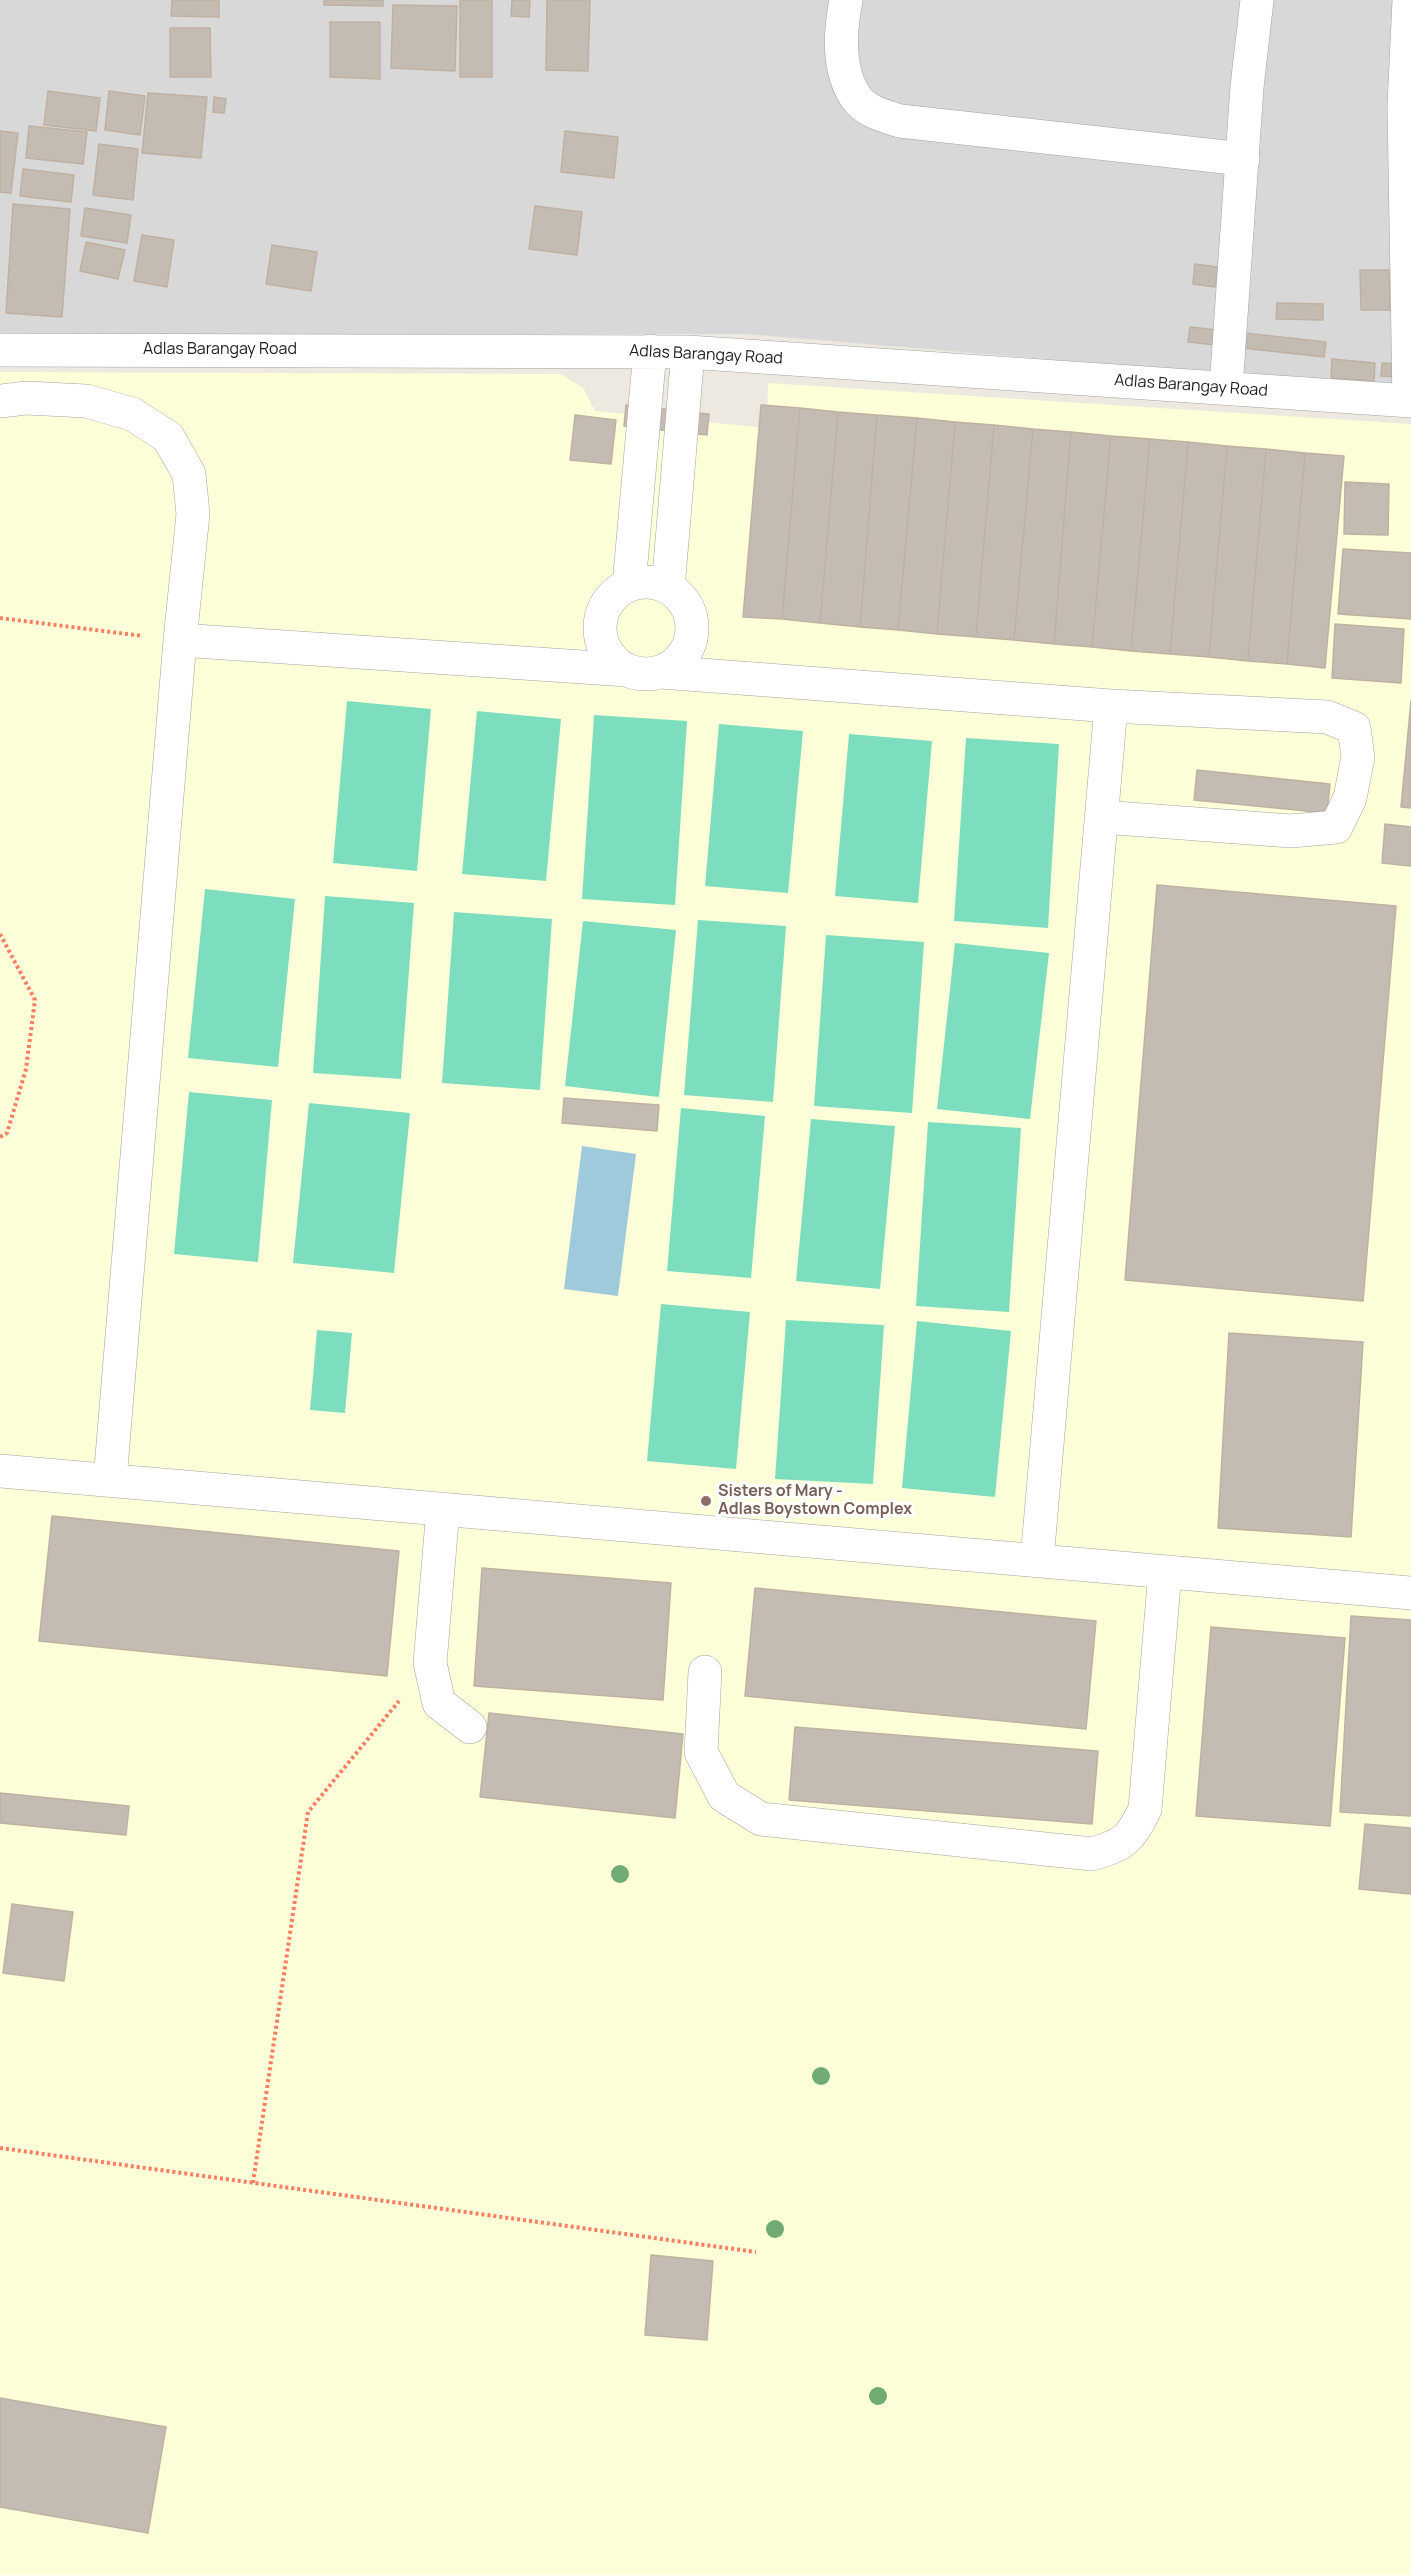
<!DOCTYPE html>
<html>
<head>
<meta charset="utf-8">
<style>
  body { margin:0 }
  canvas { display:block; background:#ede9e0 }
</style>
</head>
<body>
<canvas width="1411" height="2575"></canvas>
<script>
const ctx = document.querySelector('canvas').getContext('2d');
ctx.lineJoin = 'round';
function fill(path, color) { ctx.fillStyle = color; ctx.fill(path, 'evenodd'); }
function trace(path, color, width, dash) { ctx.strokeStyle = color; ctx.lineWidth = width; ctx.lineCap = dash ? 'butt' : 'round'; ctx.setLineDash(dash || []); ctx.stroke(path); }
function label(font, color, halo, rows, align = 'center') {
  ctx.font = font + ' Manrope,sans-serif'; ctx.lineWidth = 6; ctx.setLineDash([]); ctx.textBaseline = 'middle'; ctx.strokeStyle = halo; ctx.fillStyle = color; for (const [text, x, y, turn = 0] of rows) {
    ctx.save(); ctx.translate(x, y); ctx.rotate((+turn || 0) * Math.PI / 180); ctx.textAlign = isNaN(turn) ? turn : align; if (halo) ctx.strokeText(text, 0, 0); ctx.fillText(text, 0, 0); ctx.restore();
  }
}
fill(new Path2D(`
  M0 0H1411L1395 388 746 334H0Z`), '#d9d8d8');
fill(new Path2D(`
  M0 372 561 374 583 388 595 411 767 428 768 383 1411 424V2575H0Z`), '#fcffd7');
fill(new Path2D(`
  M347 701 431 709 417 871 333 863Z
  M477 711 561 719 546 881 462 874Z
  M594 715 687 721 675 905 582 899Z
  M719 724 803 731 788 893 705 886Z
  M849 734 932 741 918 903 835 896Z
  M966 738 1059 744 1048 928 954 921Z
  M205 889 295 899 278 1067 188 1058Z
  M325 896 414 903 401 1079 313 1073Z
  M454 912 552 919 540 1090 442 1083Z
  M698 920 786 926 773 1102 684 1095Z
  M583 921 676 930 659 1097 565 1086Z
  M826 935 924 942 912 1113 814 1106Z
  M955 943 1049 953 1030 1119 937 1109Z
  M189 1092 272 1100 258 1262 174 1254Z
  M309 1103 410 1113 394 1273 293 1263Z
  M681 1108 765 1116 751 1278 667 1271Z
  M811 1119 895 1126 880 1289 796 1281Z
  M928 1122 1021 1128 1009 1312 916 1306Z
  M661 1304 750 1312 736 1469 647 1461Z
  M786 1320 884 1325 873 1484 775 1479Z
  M917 1321 1011 1331 995 1497 902 1488Z
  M317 1330 352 1333 345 1413 310 1410Z`), '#7cdebf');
fill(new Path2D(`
  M582 1146 636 1154 618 1296 564 1289Z`), '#9fcadc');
const building = new Path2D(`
  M172 0H219V17L171 16Z
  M324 0H383V6L324 5Z
  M460 0H492V77H460Z
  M512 0H530L529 17 511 16Z
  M547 0H590L588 71 546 70Z
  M393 5 457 6 455 71 391 68Z
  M330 22H380V79L330 77Z
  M170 28H210L211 77H170Z
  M48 91 100 98 96 131 44 125Z
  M109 91 145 96 140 135 105 130Z
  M148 93 207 97 201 158 142 153Z
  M214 97 226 99 224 113 213 112Z
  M29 126 87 132 83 164 26 158Z
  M0 131 18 133 11 193 0 192Z
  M565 131 618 137 614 178 561 172Z
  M99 144 138 149 133 200 93 195Z
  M23 169 74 175 71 202 20 196Z
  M13 204 70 209 62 317 6 313Z
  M535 206 582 212 577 255 529 249Z
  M85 208 131 215 127 243 81 236Z
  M142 235 174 240 167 287 134 281Z
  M86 242 125 250 118 279 80 271Z
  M272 245 317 252 311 291 266 284Z
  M1195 264 1218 267 1215 287 1193 284Z
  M1360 270H1389L1390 310H1361Z
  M1277 303 1323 304V320L1276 319Z
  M1190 327 1326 342 1324 357 1188 342Z
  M1332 359 1375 363 1374 381 1331 378Z
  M1382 363 1402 364V377L1381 376Z
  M626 405 709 414 707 435 624 426Z
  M761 405 800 408 782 619 743 617Z
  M800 408 838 412 820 623 782 619Z
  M838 412 877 415 860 627 820 623Z
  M575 415 616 420 611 464 570 460Z
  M877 415 917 418 898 630 860 627Z
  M917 418 955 422 937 634 898 630Z
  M955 422 994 425 976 637 937 634Z
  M994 425 1033 429 1014 640 976 637Z
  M1033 429 1071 432 1054 644 1014 640Z
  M1071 432 1111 436 1092 647 1054 644Z
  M1111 436 1150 439 1131 651 1092 647Z
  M1150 439 1188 442 1170 654 1131 651Z
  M1188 442 1227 446 1209 657 1170 654Z
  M1227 446 1266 449 1248 661 1209 657Z
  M1266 449 1305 453 1287 664 1248 661Z
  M1305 453 1344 456 1325 668 1287 664Z
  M1345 482 1389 484 1388 535 1344 534Z
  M1343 549 1411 553V619L1338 614Z
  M1335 624 1404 629 1401 683 1332 678Z
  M1411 701V808L1401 807Z
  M1197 770 1330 784 1327 813 1194 800Z
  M1385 824 1411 827V866L1382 863Z
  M1157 885 1396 906 1363 1301 1125 1280Z
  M564 1098 659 1105 657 1131 562 1123Z
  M1229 1333 1363 1342 1351 1537 1218 1528Z
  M52 1516 399 1551 387 1676 39 1641Z
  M482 1568 671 1583 663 1700 474 1686Z
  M755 1588 1096 1621 1086 1729 745 1696Z
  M1351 1616 1411 1620V1816L1340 1812Z
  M1211 1627 1345 1638 1330 1826 1196 1816Z
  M489 1713 683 1734 675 1818 480 1797Z
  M795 1727 1098 1751 1092 1824 789 1800Z
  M0 1793 129 1806 126 1835 0 1823Z
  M1365 1824 1411 1828V1894L1359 1889Z
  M12 1904 73 1912 64 1981 3 1973Z
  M651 2255 713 2261 707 2340 645 2335Z
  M0 2398 166 2427 148 2533 0 2507Z`);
fill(building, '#c4bcb3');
trace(building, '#bfb1a2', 1.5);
const minor = new Path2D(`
  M846 0C840 31 837 68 855 96 864 111 884 116 900 121L1243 159
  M0 350 688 352 1411 401
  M1226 388 1247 87 1257 0
  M0 401 26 398 86 401 132 414 168 437 189 474 193 514 180 640 110 1480
  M1409 401 1404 106 1409 0
  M600 628a46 46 0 1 1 92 0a46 46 0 1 1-92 0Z
  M629 585 650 351
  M668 588 688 352
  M180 640 627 670
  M661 672 1111 706 1327 717 1354 728 1358 757 1350 798 1336 827 1291 831 1102 817
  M0 1471 1411 1593
  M443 1509 430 1663 439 1703 470 1727
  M1037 1560 1111 706
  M705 1672 701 1752 724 1796 761 1819 1092 1854C1124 1845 1131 1839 1145 1809L1165 1572`);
trace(minor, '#a2a2a2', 34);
trace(new Path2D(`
  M0 618 143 636
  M0 934 35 1000 26 1069 7 1133 0 1137
  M0 2148 756 2252
  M253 2183 308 1812 399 1701`), '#fc7d62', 4, [3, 3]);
trace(minor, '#fff', 33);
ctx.fillStyle = '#70ab73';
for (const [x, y] of [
  [620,1874],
  [821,2076],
  [775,2229],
  [878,2396]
]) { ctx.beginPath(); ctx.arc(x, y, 9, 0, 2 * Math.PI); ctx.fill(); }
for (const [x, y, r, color] of [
  [706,1501,6,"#8d6e63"]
]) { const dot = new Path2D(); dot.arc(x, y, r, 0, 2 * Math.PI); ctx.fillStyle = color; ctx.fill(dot); trace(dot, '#fff', 2); }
label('16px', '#1b1b1b', '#fff', [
  ["Adlas Barangay Road",220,350],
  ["Adlas Barangay Road",706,355,3],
  ["Adlas Barangay Road",1191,386,4]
]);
label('bold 16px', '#785e54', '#fff', [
  ["Sisters of Mary -",718,1492],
  ["Adlas Boystown Complex",718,1510]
], 'left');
</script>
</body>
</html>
